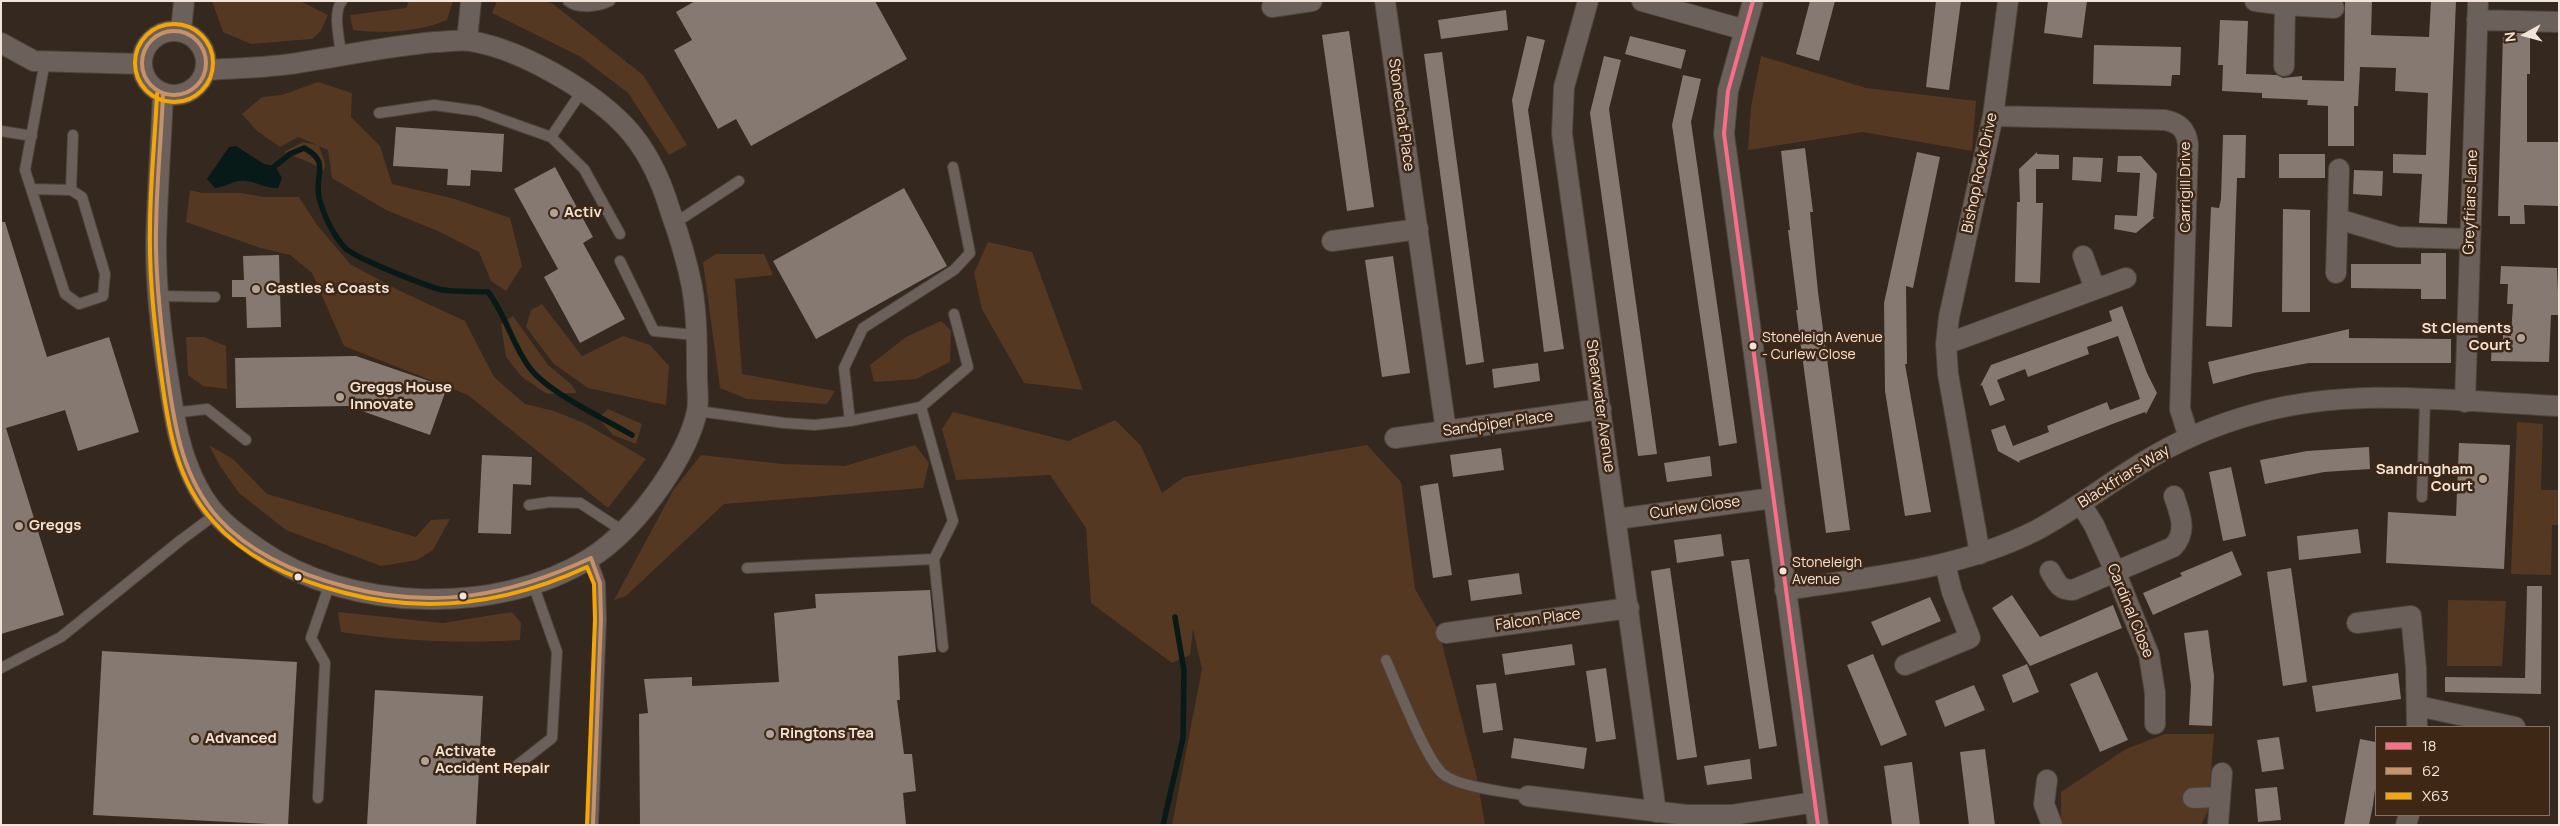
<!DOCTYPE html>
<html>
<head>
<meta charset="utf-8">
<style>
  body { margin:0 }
  #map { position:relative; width:2560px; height:826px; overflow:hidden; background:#35281e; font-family:Manrope,sans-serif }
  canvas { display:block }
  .frame { position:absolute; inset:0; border:2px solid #f3e4d9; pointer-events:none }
  .legend { position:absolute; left:2375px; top:726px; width:175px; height:90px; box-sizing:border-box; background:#3e2715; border:1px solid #867363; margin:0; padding:6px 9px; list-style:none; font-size:15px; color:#f3e4d9 }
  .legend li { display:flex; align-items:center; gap:10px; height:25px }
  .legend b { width:25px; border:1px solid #867363 }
  .north { position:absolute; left:2500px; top:10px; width:50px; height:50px; -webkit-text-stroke:4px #3e2715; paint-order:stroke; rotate:263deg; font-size:14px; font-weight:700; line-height:20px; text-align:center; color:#f3e4d9 }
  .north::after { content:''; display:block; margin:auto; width:18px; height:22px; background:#f3e4d9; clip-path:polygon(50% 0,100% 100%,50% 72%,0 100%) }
</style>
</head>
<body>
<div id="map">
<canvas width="2560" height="826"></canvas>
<div class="frame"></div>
<ul class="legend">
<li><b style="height:6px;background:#fb6d88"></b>18</li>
<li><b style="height:6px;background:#c7916a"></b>62</li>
<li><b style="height:6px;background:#f7a600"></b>X63</li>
</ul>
<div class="north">N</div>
</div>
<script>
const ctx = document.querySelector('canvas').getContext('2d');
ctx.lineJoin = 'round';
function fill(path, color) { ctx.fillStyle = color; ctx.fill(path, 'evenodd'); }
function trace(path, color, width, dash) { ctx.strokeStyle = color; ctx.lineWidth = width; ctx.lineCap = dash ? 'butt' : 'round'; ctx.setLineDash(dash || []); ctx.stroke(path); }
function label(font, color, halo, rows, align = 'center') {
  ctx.font = font + ' Manrope,sans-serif'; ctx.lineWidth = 5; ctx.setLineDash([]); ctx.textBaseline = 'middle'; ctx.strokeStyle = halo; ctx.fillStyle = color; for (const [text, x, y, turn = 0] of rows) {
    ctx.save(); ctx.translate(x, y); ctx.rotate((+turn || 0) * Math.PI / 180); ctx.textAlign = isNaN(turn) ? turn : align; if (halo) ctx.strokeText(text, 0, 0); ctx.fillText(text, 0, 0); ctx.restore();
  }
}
fill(new Path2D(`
  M212 1H300L328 15 321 31 312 39 251 44 223 32Z
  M409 1H453L447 20C419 32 382 34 353 30L350 15 406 8Z
  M497 1H545L553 4 643 75 687 145 669 155 628 93 581 57 492 13Z
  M1761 56 1866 88 1976 101 1972 151 1863 132 1748 150 1751 107Z
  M318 82 352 93 351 117 380 146 392 184 455 199 510 218 522 266 506 291 491 281 479 252 438 231 386 210 332 178 328 150 319 146 325 163 324 171 311 163 284 152 303 142 317 145 298 137 280 147 257 131 242 114 262 97 282 95Z
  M190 190 202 193H241L263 197H299L317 225 350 264 398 290 465 321 494 377 525 404 554 411 584 423 646 459 608 508 468 395 344 346 312 273 290 255 261 248 186 222Z
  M988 242 1032 252 1083 390 1024 383 982 309 974 273Z
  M716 254H764L773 275 735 279 742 374 835 391 827 404 747 399 720 388 703 262Z
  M542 304 582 356 623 336 650 345 669 366 666 405 588 388 554 364 526 327 531 310Z
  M513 316 548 365 571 384 577 393 547 394 522 377 506 357 501 324Z
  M941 321 951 330 950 362 916 379 874 382 870 365 906 337Z
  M186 337H204L226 346 227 389 203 386 188 375Z
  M608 409 642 424 636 444 613 435 598 418Z
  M953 412 1068 441 1115 420 1141 446 1162 493 1184 477 1367 445 1401 482 1415 589 1438 629 1477 777 1485 825H1172L1202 669 1193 629 1190 655 1172 663 1091 603 1086 528 1050 475 956 480 942 429Z
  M2517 422 2543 424 2541 490H2559V525H2552L2551 575 2511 574Z
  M209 445 234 460 267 494 416 537 431 520 450 519 433 550 417 560 381 566 286 530 239 493 220 466Z
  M915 445 929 463 923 488 724 504 626 596 614 600 674 489 701 455 782 464 845 466Z
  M2448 600 2506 601 2502 666H2447Z
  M512 612 521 623 520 640C457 644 403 641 341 632L338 612 443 623Z
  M2165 734H2214L2208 811 2201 825H2063L2061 815V792L2126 749Z`), '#553821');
fill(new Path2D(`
  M236 146 264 164 275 166 282 178 278 188C266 189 258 182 246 181 235 179 227 187 215 188L207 179 229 147Z`), '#071a18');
trace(new Path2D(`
  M275 166 290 154 304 148C331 162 314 174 319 197 323 214 333 235 345 248 355 258 428 287 443 290 457 292 473 291 488 292 506 315 512 344 529 367 547 392 605 419 632 435
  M1163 825 1183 738 1184 671 1175 617`), '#071a18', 5.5);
fill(new Path2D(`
  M695 1H875L907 59 751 146 736 119 718 129 674 50 692 40 676 12Z
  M1810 1H1835L1819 61 1796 54Z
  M1936 1H1961L1949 90 1926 87Z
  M2048 1H2087L2082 38 2044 33Z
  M2345 1H2372L2371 35 2429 37 2431 1H2456L2447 224 2419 223 2422 174 2393 173V154L2426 155 2428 93 2395 91 2396 68 2360 67 2358 106H2354V146H2328V106L2307 105 2308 100 2262 98V93L2222 91 2223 65H2218L2220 20 2248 21 2246 74 2277 75 2283 78 2302 76V80L2344 81Z
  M1506 10 1508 30 1441 39 1438 20Z
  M1349 31 1374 207 1347 211 1322 35Z
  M2503 33H2530V74H2527V142H2559V206L2524 205 2525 224H2510V216H2498Z
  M1527 36 1545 40 1528 110 1564 349 1544 352 1512 100Z
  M1630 36 1686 50 1681 69 1625 54Z
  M2094 45 2181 47 2180 75H2172L2171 86 2093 84Z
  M1442 52 1484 362 1466 365 1424 54Z
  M1604 56 1621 60 1609 109 1657 454 1638 456 1590 113Z
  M1683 75 1701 79 1691 122 1737 443 1719 446 1672 125Z
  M396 127 504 134 502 172 471 170 470 186 447 185 448 169 393 166Z
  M2223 135H2246L2245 178H2237L2232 327 2206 326 2211 207 2219 208 2221 199Z
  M1805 148 1813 212H1810L1818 292 1850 530 1826 533 1796 310H1798L1788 230H1790L1781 151Z
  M1917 152 1940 157 1913 288 1906 286 1907 364H1905L1931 512 1905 516 1885 391 1884 303Z
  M2037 152V154L2059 155V169H2036V203H2043L2040 283 2015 282 2017 202H2020L2019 169Z
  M2279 154H2325V178H2279Z
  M2118 156H2141L2157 174 2153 217H2155L2136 233 2114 229 2115 215 2137 216 2140 173 2117 172Z
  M2073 157 2103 158 2101 182 2072 180Z
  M555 167 593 237 583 243 625 319 580 343 544 277 558 269 514 189Z
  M2354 170 2383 171 2382 196 2353 194Z
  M904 188 947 266 816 339 773 261Z
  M2283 209 2310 210V312H2282Z
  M1 222H5L47 357 109 337 139 432 78 451 65 410 6 428 64 615 1 634Z
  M2421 253H2446V299H2421V289L2351 288V264H2421Z
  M279 255 281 327 247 328 246 297H232V280H244L243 256Z
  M1393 256 1410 373 1382 377 1365 260Z
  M2501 266 2557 268 2559 315H2551L2549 362 2491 361 2492 340H2503V335L2511 336 2513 304H2507L2508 284H2500Z
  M2122 306 2147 373 2157 393 2146 414 2145 412 2115 423 2019 461 2020 463 1998 451 1991 430 2005 425 2013 446 2049 432 2047 426 2107 402 2110 410 2140 399 2118 336 2087 347 2089 354 2028 377 2025 369 1997 380 2005 400 1990 406 1982 385 1980 386 1991 365 2112 321 2109 311Z
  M2349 329V338L2451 339V363H2309L2254 373 2213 384 2208 362Z
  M356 356 447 387 430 435 348 406 236 408 235 358Z
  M1538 363 1540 381 1494 388 1492 369Z
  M2459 443 2510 445 2504 569 2386 563 2388 512 2456 516Z
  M2369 447 2370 469 2324 472 2265 484 2260 460 2307 451Z
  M1501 448 1504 470 1453 477 1450 455Z
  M482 455 532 457 531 485 513 484 511 534 478 533Z
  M1710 456 1712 476 1667 482 1664 463Z
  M2231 467 2246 536 2223 541 2209 472Z
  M1438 483 1452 575 1433 578 1420 486Z
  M2358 529 2361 553 2299 560 2297 536Z
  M1721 534 1724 556 1677 563 1674 540Z
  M2232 551 2242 575 2153 615 2143 593 2182 576 2180 573Z
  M1749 559 1777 746 1759 749 1731 561Z
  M1670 568 1697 757 1677 760 1651 571Z
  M2291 568 2307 682 2283 686 2267 572Z
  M1519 573 1522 594 1471 601 1468 580Z
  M2527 586H2542L2541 694 2445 692V677L2525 678Z
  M930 590 936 652 898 656 900 700H897L904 754H912L916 791 903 793 906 825H640L639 714 648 713 644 679 692 677V686L779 682 774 613 816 608 815 594Z
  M2012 595 2040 637 2113 605 2122 628 2030 666 1992 608Z
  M1930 597 1941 621 1882 646 1871 622Z
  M2208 630 2214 676 2212 726 2189 725 2191 686 2184 633Z
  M1572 644 1575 665 1505 675 1502 654Z
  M102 651 297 662 288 825 93 815Z
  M1873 654 1907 735 1881 746 1847 665Z
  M2027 664 2039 692 2013 703 2002 675Z
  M1606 668 1616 739 1596 742 1586 671Z
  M2097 672 2128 740 2100 752 2070 684Z
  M2398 673 2401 699 2316 712 2312 686Z
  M1496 683 1503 730 1483 733 1476 685Z
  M1974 685 1985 710 1945 727 1935 701Z
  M375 690 483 696 476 825H367Z
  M2279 737 2284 769 2262 772 2257 740Z
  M1514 738 1587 748 1584 769 1511 758Z
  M2360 739 2376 742V781L2373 805 2369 825H2344Z
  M1985 749 1995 825H1969L1960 752Z
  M1750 759 1752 779 1707 785 1704 766Z
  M1912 762 1920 825H1892L1884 766Z
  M2277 787 2281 820 2258 822 2255 789Z`), '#857971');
const lane = new Path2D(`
  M568 1C579 10 599 6 610 1
  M341 55C340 41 332 12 342 1
  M379 113 434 105 478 111 551 137 582 91
  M1 131 32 136
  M551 137 584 169 620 234
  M32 189 71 190 82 197 105 274 103 296 79 304 65 294 25 170 45 61
  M71 190 73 135
  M675 223 739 181
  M620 261 654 331 695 335
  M159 296 215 297
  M698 411 784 423 815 425 850 421 921 407 968 367 954 314
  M173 413 207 409 246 440
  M850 421 844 368 863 328 954 270 970 253 953 167
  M2422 497 2425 400
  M529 505 550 502 580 503 623 531
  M591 558 600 583 601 619 593 825
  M934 559 943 647
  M747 568 934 559 953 521 921 407
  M1386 660C1397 684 1426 760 1443 774 1458 787 1507 792 1528 796
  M1 668 61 637 181 540 216 514
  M515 767 552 738 557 652 533 584
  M318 798 325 663 311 638 330 583`);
const street = new Path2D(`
  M1385 1 1446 431
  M1588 1 1564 87 1562 134 1656 812
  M1642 1 1745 30
  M1753 1 1728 91 1724 134 1818 825
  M2255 1 2285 5 2334 8
  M1272 7 1312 1
  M2477 20 2559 22
  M142 63a32 32 0 1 1 64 0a32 32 0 1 1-64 0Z
  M181 31 184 1
  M467 40 471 1
  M1 43 34 61 142 64
  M2284 66 2285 5
  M163 94C161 144 157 195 156 245 156 289 161 334 168 377 174 416 179 453 198 488 213 517 234 532 260 550 349 612 497 616 589 559 619 540 644 511 663 483 677 462 692 436 697 411 699 400 697 387 697 376 697 347 697 315 692 287 687 261 679 235 670 210 661 180 646 148 624 125 589 89 520 49 470 41 459 39 446 42 435 42 390 46 347 55 303 62 271 68 239 68 206 70
  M1993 116 2165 120C2179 123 2186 129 2188 144L2180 409 2189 438
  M2338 219 2398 237 2470 239
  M1332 241 1418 229
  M2083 256 2095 289
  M2336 273 2339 169
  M1946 344 2126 278
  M2465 402 2478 1
  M1395 438 1601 409
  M2081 504 2094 525 2115 571 2149 655 2155 693V724
  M1617 519 1773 498
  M1980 554 1948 374 1946 344 1949 317 1993 116 2008 1
  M2050 571C2057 583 2059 590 2073 590L2173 547C2188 532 2180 514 2174 496
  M1785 590C1870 577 1957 570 2035 531 2073 511 2106 485 2142 463 2177 441 2217 424 2258 413 2355 386 2460 402 2559 406
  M2357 623 2411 616 2416 668 2417 727
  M1446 633 1629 608
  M1905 665 1970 638 1952 592 1945 564
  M2418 706 2515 727
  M2047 780 2044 804 2052 825
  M1528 796 1686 815H1732L1815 802
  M2193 798 2220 797
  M2218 825 2222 773
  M2406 825 2409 815`);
trace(lane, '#4f433b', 12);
trace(street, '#4f433b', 22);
trace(lane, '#6b615a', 10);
trace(street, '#6b615a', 20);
trace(new Path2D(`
  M1753 1 1728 91 1724 134 1818 825`), '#fb6d88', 4);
trace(new Path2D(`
  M142 63a32 32 0 1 1 64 0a32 32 0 1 1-64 0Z
  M163 94C161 146 155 197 156 249 157 293 162 336 168 379 175 429 183 479 219 519 251 554 301 575 347 587 435 610 509 596 591 558
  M591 558 600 583 601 619 593 825`), '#c7916a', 4);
trace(new Path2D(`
  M135 63a39 39 0 1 1 78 0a39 39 0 1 1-78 0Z
  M157 94C155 139 150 184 150 229 149 280 155 330 162 381 169 432 177 481 213 521 246 559 298 581 345 593 429 615 509 603 587 567L594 584 595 619 587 825`), '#f7a600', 4);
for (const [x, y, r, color] of [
  [554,213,5,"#b0a298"],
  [256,289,5,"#b0a298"],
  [2521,338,5,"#b0a298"],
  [1753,346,4.5,"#f3e4d9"],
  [340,397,5,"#b0a298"],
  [2483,479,5,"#b0a298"],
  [19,526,5,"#b0a298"],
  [1783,571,4.5,"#f3e4d9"],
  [298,577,4.5,"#f3e4d9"],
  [463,596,4.5,"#f3e4d9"],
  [770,734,5,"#b0a298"],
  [195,739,5,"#b0a298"],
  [425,761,5,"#b0a298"]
]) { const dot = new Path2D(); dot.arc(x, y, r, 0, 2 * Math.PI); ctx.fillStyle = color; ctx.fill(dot); trace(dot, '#3e2715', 2); }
label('14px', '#f3e4d9', '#3e2715', [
  ["Stoneleigh Avenue",1762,338],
  ["- Curlew Close",1762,355],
  ["Stoneleigh",1792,563],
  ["Avenue",1792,580]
], 'left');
label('15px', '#f3e4d9', '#3e2715', [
  ["Stonechat Place",1401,115,82],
  ["Bishop Rock Drive",1980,173,-78],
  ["Carrigill Drive",2186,187,-90],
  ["Greyfriars Lane",2471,202,-88],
  ["Shearwater Avenue",1600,406,82],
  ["Sandpiper Place",1498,424,-8],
  ["Blackfriars Way",2124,477,-32],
  ["Curlew Close",1695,508,-8],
  ["Cardinal Close",2130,611,68],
  ["Falcon Place",1538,620,-8]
]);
label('bold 15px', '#f3e4d9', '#3e2715', [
  ["Activ",564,213],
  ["Castles & Coasts",266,289],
  ["St Clements",2511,329,"right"],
  ["Court",2511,346,"right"],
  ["Greggs House",350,388],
  ["Innovate",350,405],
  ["Sandringham",2473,470,"right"],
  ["Court",2473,487,"right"],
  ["Greggs",29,526],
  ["Ringtons Tea",780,734],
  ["Advanced",205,739],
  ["Activate",435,752],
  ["Accident Repair",435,769]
], 'left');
</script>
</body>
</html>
